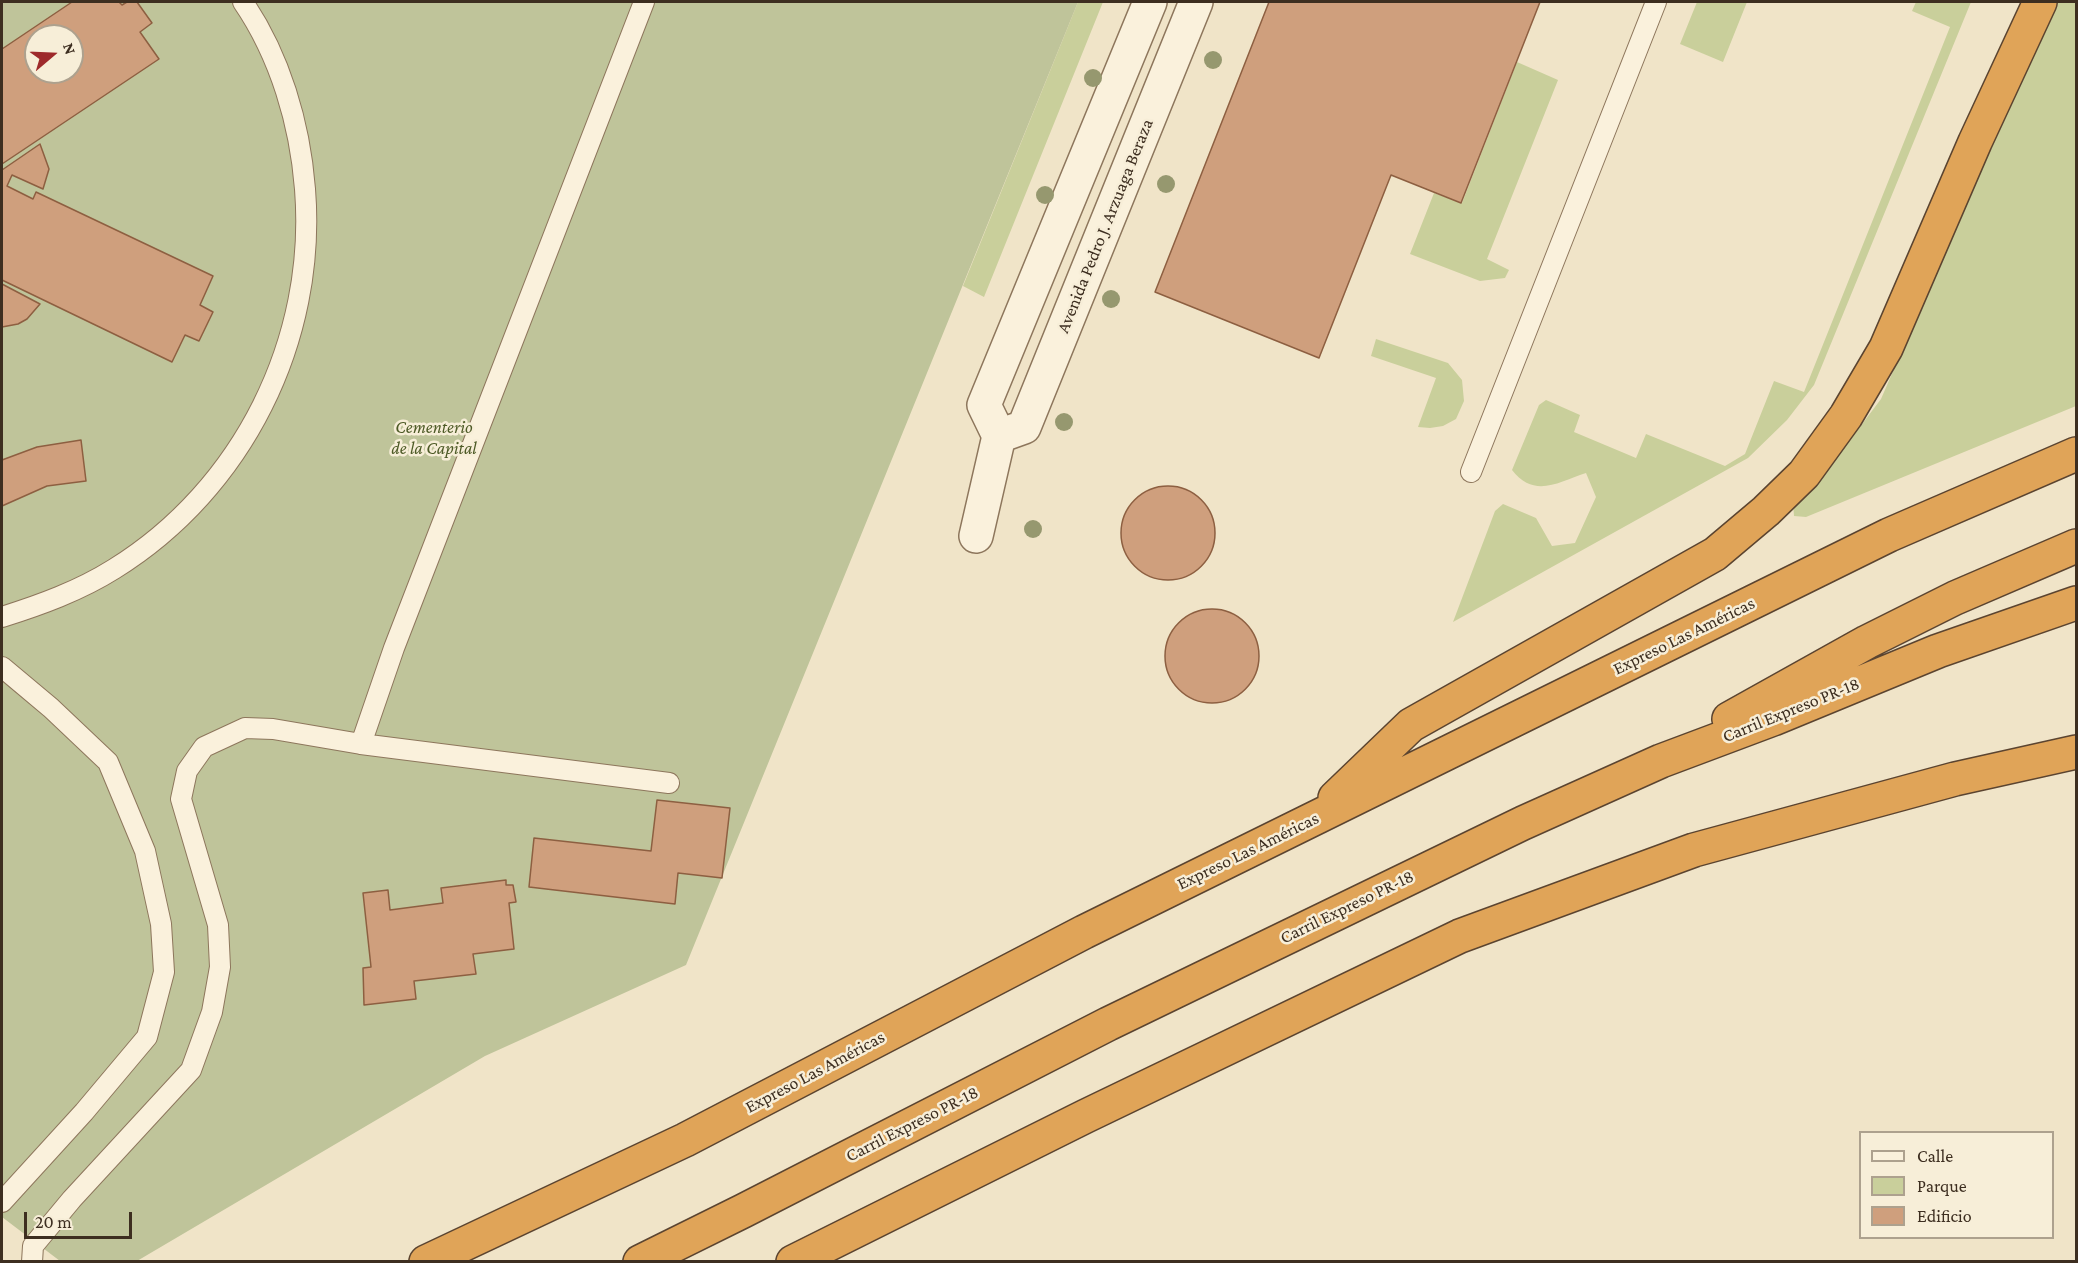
<!DOCTYPE html>
<html>
<head>
<meta charset="utf-8">
<style>
  body { margin:0 }
  #map { position:relative; width:2078px; height:1263px; overflow:hidden; background:#f0e4c8; font-family:"Crimson Pro",serif }
  canvas { display:block }
  .frame { position:absolute; inset:0; border:3px solid #3d2e20; pointer-events:none }
  .legend { position:absolute; left:1859px; top:1131px; width:195px; height:108px; box-sizing:border-box; background:#f7eed8; border:2px solid #ada18e; margin:0; padding:8px 10px; list-style:none; font-size:18px; color:#3d2e20 }
  .legend li { display:flex; align-items:center; gap:12px; height:30px }
  .legend b { width:30px; border:2px solid #ada18e }
  .north { position:absolute; left:24px; top:24px; width:60px; height:60px; box-sizing:border-box; background:#f7eed8; border:2px solid #ada18e; border-radius:50%; rotate:71deg; font-size:16px; font-weight:700; line-height:24px; text-align:center; color:#3d2e20 }
  .north::after { content:''; display:block; margin:auto; width:21px; height:27px; background:#9e2a2b; clip-path:polygon(50% 0,100% 100%,50% 72%,0 100%) }
  .scale { position:absolute; left:24px; top:1212px; width:108px; height:27px; box-sizing:border-box; border:3px solid #3d2e20; border-top:0; padding-left:8px; font-size:18px; line-height:21px; white-space:nowrap; color:#3d2e20; -webkit-text-stroke:4px #f7eed8; paint-order:stroke }
</style>
</head>
<body>
<div id="map">
<canvas width="2078" height="1263"></canvas>
<div class="frame"></div>
<ul class="legend">
<li><b style="height:8px;background:#faf1dc"></b>Calle</li>
<li><b style="height:16px;background:#c9cf9b"></b>Parque</li>
<li><b style="height:16px;background:#cf9f7d"></b>Edificio</li>
</ul>
<div class="north">N</div>
<div class="scale">20 m</div>
</div>
<script>
const ctx = document.querySelector('canvas').getContext('2d');
ctx.lineJoin = 'round';
function fill(path, color) { ctx.fillStyle = color; ctx.fill(path, 'evenodd'); }
function trace(path, color, width, dash) { ctx.strokeStyle = color; ctx.lineWidth = width; ctx.lineCap = dash ? 'butt' : 'round'; ctx.setLineDash(dash || []); ctx.stroke(path); }
function label(font, color, halo, rows, align = 'center') {
  ctx.font = font + ' "Crimson Pro",serif'; ctx.lineWidth = 5; ctx.setLineDash([]); ctx.textBaseline = 'middle'; ctx.strokeStyle = halo; ctx.fillStyle = color; for (const [text, x, y, turn = 0] of rows) {
    ctx.save(); ctx.translate(x, y); ctx.rotate((+turn || 0) * Math.PI / 180); ctx.textAlign = isNaN(turn) ? turn : align; if (halo) ctx.strokeText(text, 0, 0); ctx.fillText(text, 0, 0); ctx.restore();
  }
}
fill(new Path2D(`
  M1078 2H1103L984 297 963 286Z
  M1697 2H1747L1723 62 1680 44Z
  M1916 2H1971L1814 385 1787 420 1748 458 1453 622 1495 511 1503 504 1536 518 1552 546 1575 543 1596 497 1586 473C1558 482 1535 499 1512 470L1539 405 1546 400 1580 415 1574 432 1636 458 1646 434 1725 466 1745 454 1774 381 1804 392 1950 27 1912 11Z
  M2053 2H2076V406L1806 517 1794 516 1793 503 1819 481 1881 399Z
  M1517 62 1558 80 1487 259 1509 270 1505 278 1480 281 1410 254 1434 193 1462 203Z
  M1376 339 1448 363 1462 380 1464 401 1456 419 1443 426 1430 428 1418 427 1436 378 1371 356Z`), '#c9cf9b');
fill(new Path2D(`
  M2 2H1078L686 965 485 1056 137 1261H60L2 1217ZM36 36H72V72H36Z`), '#bfc49a');
const building = new Path2D(`
  M72 2H119L122 5 127 2H137L152 23 140 32 159 59 2 164V49ZM36 36H72V72H36Z
  M1269 2H1540L1461 203 1391 175 1319 358 1155 292Z
  M40 144 49 169 43 189 12 175 7 186 33 199 36 192 213 276 200 305 213 312 199 341 185 335 172 362 2 280V170Z
  M2 284 40 304 27 319 18 324 2 327Z
  M81 440 86 481 47 486 2 506V460L37 447Z
  M1121 533a47 47 0 1 1 94 0a47 47 0 1 1-94 0Z
  M1165 656a47 47 0 1 1 94 0a47 47 0 1 1-94 0Z
  M657 800 730 808 722 878 678 873 675 904 529 887 534 838 651 851Z
  M506 880V885H513L516 902 509 903 514 949 473 954 476 974 414 981 416 999 364 1005 363 968 371 967 363 893 388 890 390 910 443 903 441 888Z`);
fill(building, '#cf9f7d');
trace(building, '#8d5f41', 1.5);
const service = new Path2D(`
  M1471 472 1656 2
  M2 617C40 605 79 591 114 569 243 489 317 340 305 189 300 124 280 56 243 2
  M2 667 51 708 108 762 145 851 161 924 164 972 147 1037 84 1112 2 1202
  M361 744 394 648 644 2
  M32 1262 33 1246 72 1199 191 1070 212 1012 220 967 218 925 181 799 187 771 204 747 245 728 273 729 361 744 669 783`);
const minor = new Path2D(`
  M999 436 1024 427 1196 2
  M976 536 999 436 984 405 1150 2`);
const motorway = new Path2D(`
  M1729 719 1867 642 1955 598 2076 546
  M1335 798 1411 725 1715 554 1766 511 1804 474 1846 416 1886 348 1975 142 2040 2
  M426 1262 685 1140 1084 932 1889 535 2076 454
  M640 1262 743 1211 1108 1024 1523 823 1661 761 1773 719 1938 651 2076 603
  M793 1262 1086 1116 1460 936 1694 850 1955 779 2076 752`);
trace(service, '#8d765c', 22);
trace(minor, '#8d765c', 36);
trace(motorway, '#5b4430', 36);
trace(service, '#faf1dc', 20);
trace(minor, '#faf1dc', 33);
trace(motorway, '#e0a458', 33);
ctx.fillStyle = '#96986f';
for (const [x, y] of [
  [1213,60],
  [1093,78],
  [1166,184],
  [1045,195],
  [1111,299],
  [1064,422],
  [1033,529]
]) { ctx.beginPath(); ctx.arc(x, y, 9, 0, 2 * Math.PI); ctx.fill(); }
label('18px', '#3d2e20', '#f7eed8', [
  ["Avenida Pedro J. Arzuaga Beraza",1105,226,-68],
  ["Expreso Las Américas",1684,636,-26],
  ["Carril Expreso PR-18",1791,710,-22],
  ["Expreso Las Américas",1248,851,-26],
  ["Carril Expreso PR-18",1347,907,-26],
  ["Expreso Las Américas",815,1072,-28],
  ["Carril Expreso PR-18",912,1124,-27]
]);
label('italic 18px', '#4d5a26', '#f7eed8', [
  ["Cementerio",434,427],
  ["de la Capital",434,448]
]);
</script>
</body>
</html>
